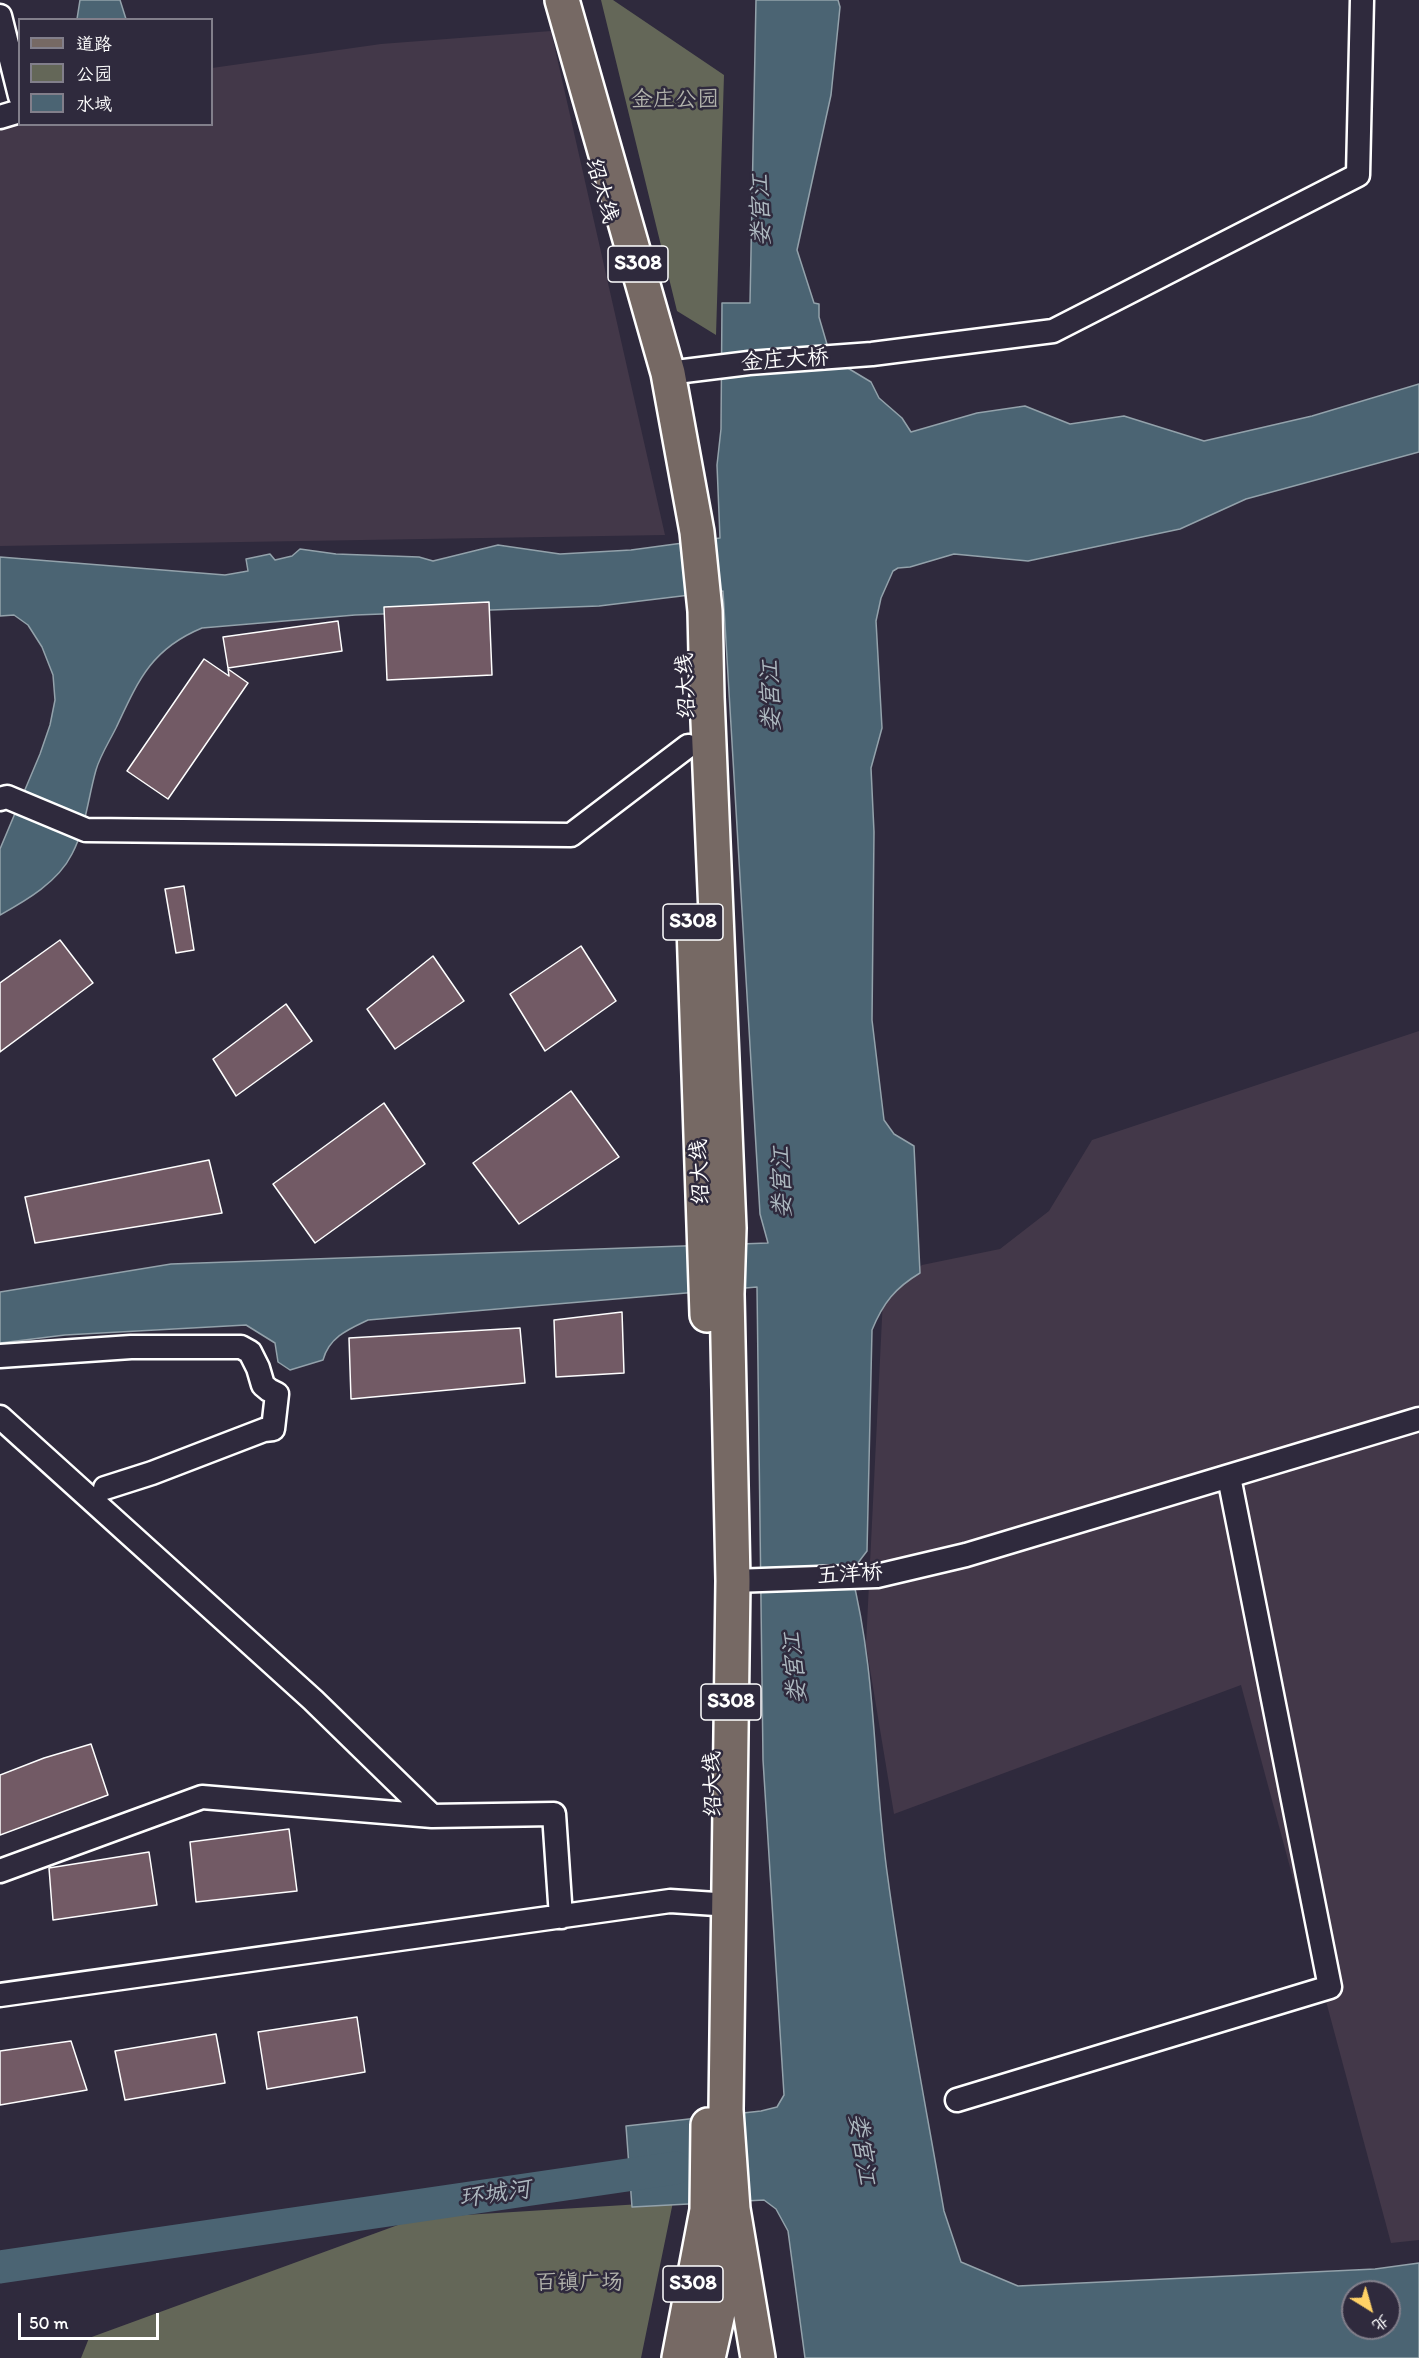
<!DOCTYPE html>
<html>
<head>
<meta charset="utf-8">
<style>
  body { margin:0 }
  #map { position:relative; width:1419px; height:2358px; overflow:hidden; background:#2f2a3d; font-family:Itim,"LXGW WenKai TC",sans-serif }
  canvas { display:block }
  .legend { position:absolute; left:18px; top:18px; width:195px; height:108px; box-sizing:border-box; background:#2f2a3d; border:2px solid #827f8b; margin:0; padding:8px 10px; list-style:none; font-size:18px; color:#fff }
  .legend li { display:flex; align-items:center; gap:12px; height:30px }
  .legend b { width:30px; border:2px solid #827f8b }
  .north { position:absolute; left:1341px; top:2280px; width:60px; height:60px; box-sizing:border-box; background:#2f2a3d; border:2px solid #827f8b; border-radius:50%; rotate:143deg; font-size:16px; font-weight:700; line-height:24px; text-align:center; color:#fff }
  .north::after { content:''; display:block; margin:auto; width:21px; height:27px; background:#ffd166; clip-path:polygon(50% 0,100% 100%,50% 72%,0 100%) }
  .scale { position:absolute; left:18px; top:2313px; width:141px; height:27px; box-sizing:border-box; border:3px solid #fff; border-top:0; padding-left:8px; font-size:18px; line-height:21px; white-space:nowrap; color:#fff; -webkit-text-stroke:4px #2f2a3d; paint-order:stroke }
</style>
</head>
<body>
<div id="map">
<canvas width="1419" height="2358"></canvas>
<ul class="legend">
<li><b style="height:8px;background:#766964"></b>道路</li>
<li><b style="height:16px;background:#646758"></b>公园</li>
<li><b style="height:16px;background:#4b6473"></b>水域</li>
</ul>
<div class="north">北</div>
<div class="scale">50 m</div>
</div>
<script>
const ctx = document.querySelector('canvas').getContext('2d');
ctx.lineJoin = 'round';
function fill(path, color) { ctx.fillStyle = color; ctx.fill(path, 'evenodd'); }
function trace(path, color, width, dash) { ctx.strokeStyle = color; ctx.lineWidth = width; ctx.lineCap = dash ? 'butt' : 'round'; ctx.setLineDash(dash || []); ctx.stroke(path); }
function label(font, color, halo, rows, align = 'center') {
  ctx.font = font + ' Itim,"LXGW WenKai TC",sans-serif'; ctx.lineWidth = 5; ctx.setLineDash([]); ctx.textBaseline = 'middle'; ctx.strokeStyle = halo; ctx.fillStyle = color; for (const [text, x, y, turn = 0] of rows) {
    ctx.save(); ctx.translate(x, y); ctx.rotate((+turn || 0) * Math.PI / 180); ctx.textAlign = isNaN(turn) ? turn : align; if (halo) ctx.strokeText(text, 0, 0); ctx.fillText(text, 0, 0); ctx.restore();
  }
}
fill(new Path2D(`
  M551 31 665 535 0 546V118L19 113 20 124H212V68L381 44Z
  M1419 1031V2240L1391 2243 1241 1685 894 1814 866 1645 883 1298 922 1265 1000 1249 1049 1211 1092 1140Z`), '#433849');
fill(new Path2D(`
  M601 0H613L724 75 716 335 677 311Z
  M673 2202 641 2358H81L89 2338 417 2218Z`), '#646758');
const water = new Path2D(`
  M80 0H120L126 19H77Z
  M756 0H838L840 7 831 95 797 250 814 303 819 304V317L831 358 871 382 879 398 902 418 911 432 977 413 1025 406 1070 424 1124 416 1204 441 1312 416 1419 384V452L1246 499 1180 529 1028 561 954 554 910 567 898 568 893 571 881 598 876 621 882 728 871 768 874 832 872 1020 884 1120 894 1134 914 1146 920 1273C895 1288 883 1303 872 1330L867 1551 851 1572C877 1673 873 1777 888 1879 903 1990 925 2101 944 2211L961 2262 1018 2286 1375 2269 1419 2263V2358H805L788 2231 776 2209 764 2200 632 2207 626 2126 761 2111 777 2107 784 2095 763 1760 757 1287 368 1320C349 1329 329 1337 323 1360L290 1370 278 1362 275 1343 246 1325 65 1335 0 1343V1292L171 1264 768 1243 760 1214 723 591 599 606 355 615 202 628C151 649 138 681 116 728 109 742 100 756 96 770 88 798 86 827 72 854 58 882 27 900 0 915V849L40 754 50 725 55 700 53 675 42 647 28 625 14 615 0 616V557L225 575 248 571 246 559 270 554 275 560 292 556 300 549 336 554 419 557 433 561 498 545 560 554 631 550 720 538 717 465 721 429 722 303H750ZM1353 2292H1389V2328H1353Z`);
fill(water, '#4b6473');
trace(water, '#93a2ab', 1.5);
trace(new Path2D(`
  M0 2267 675 2168`), '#4b6473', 33);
const building = new Path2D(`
  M489 602 492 675 387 680 384 607Z
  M338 621 342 651 228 668 223 637Z
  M204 659 229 676 228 669 248 683 168 799 127 771Z
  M184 886 194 950 176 953 165 889Z
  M60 940 93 983 0 1052V983Z
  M581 946 616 1001 545 1051 510 994Z
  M433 956 464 1001 395 1049 367 1009Z
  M286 1004 312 1041 236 1096 213 1059Z
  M571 1091 619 1157 519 1224 473 1163Z
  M384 1103 425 1164 315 1243 273 1184Z
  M209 1160 222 1213 35 1243 25 1197Z
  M622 1312 624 1373 556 1377 554 1320Z
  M520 1328 525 1383 351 1399 349 1338Z
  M91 1744 108 1795 0 1835V1775L44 1758Z
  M289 1829 297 1891 196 1902 190 1842Z
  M149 1852 157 1905 53 1920 49 1868Z
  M357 2017 365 2072 267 2089 258 2032Z
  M216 2034 225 2083 125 2100 115 2051Z
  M71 2041 87 2090 0 2105V2051Z`);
fill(building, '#725a65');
trace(building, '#fff', 1.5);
const minor = new Path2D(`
  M0 16 20 96
  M0 117 20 111
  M668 373 749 363 872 354 1053 331 1358 175 1362 0
  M0 799 7 797 86 830 571 835 688 746
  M0 1356 131 1347H241L250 1352 258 1368 263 1385 269 1390 277 1394 273 1429 264 1430 152 1473 105 1488
  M0 1417 313 1700 432 1816 554 1814 561 1917
  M733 1581 877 1576 966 1555 1419 1419
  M0 1871 202 1797 432 1816
  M0 1995 670 1901 716 1904
  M957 2100 1330 1987 1229 1477`);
const primary = new Path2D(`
  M562 0 668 373 697 532 705 611 707 697 729 1228 727 1294 733 1581 726 2110 733 2209 758 2358
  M694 926 707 1315
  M679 2358 707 2210 708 2125
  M708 2358 720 2304 728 2242`);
trace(minor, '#fff', 27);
trace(primary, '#fff', 38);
trace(minor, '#2f2a3d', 22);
trace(primary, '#766964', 33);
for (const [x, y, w] of [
  [638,264,60],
  [693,922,60],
  [731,1702,60],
  [693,2284,60]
]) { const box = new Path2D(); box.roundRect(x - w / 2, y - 18, w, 36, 4.5); ctx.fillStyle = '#2f2a3d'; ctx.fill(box); trace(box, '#fff', 1.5); }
label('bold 21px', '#fff', null, [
  ["S308",638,264],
  ["S308",693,922],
  ["S308",731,1702],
  ["S308",693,2284]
]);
label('22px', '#b2b3ac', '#2f2a3d', [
  ["金庄公园",675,100],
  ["百镇广场",579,2283]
]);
label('22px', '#fff', '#2f2a3d', [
  ["绍大线",601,191,74],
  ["金庄大桥",785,361,-4],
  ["绍大线",687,686,-92],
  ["绍大线",701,1172,-92],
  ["五洋桥",850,1575,-4],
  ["绍大线",714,1784,-91]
]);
label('italic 24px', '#aeb9c0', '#2f2a3d', [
  ["娄宫江",762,210,-91],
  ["娄宫江",772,696,-91],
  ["娄宫江",783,1182,-91],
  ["娄宫江",796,1668,-95],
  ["娄宫江",861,2149,82],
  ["环城河",495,2195,-8]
]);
</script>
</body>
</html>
